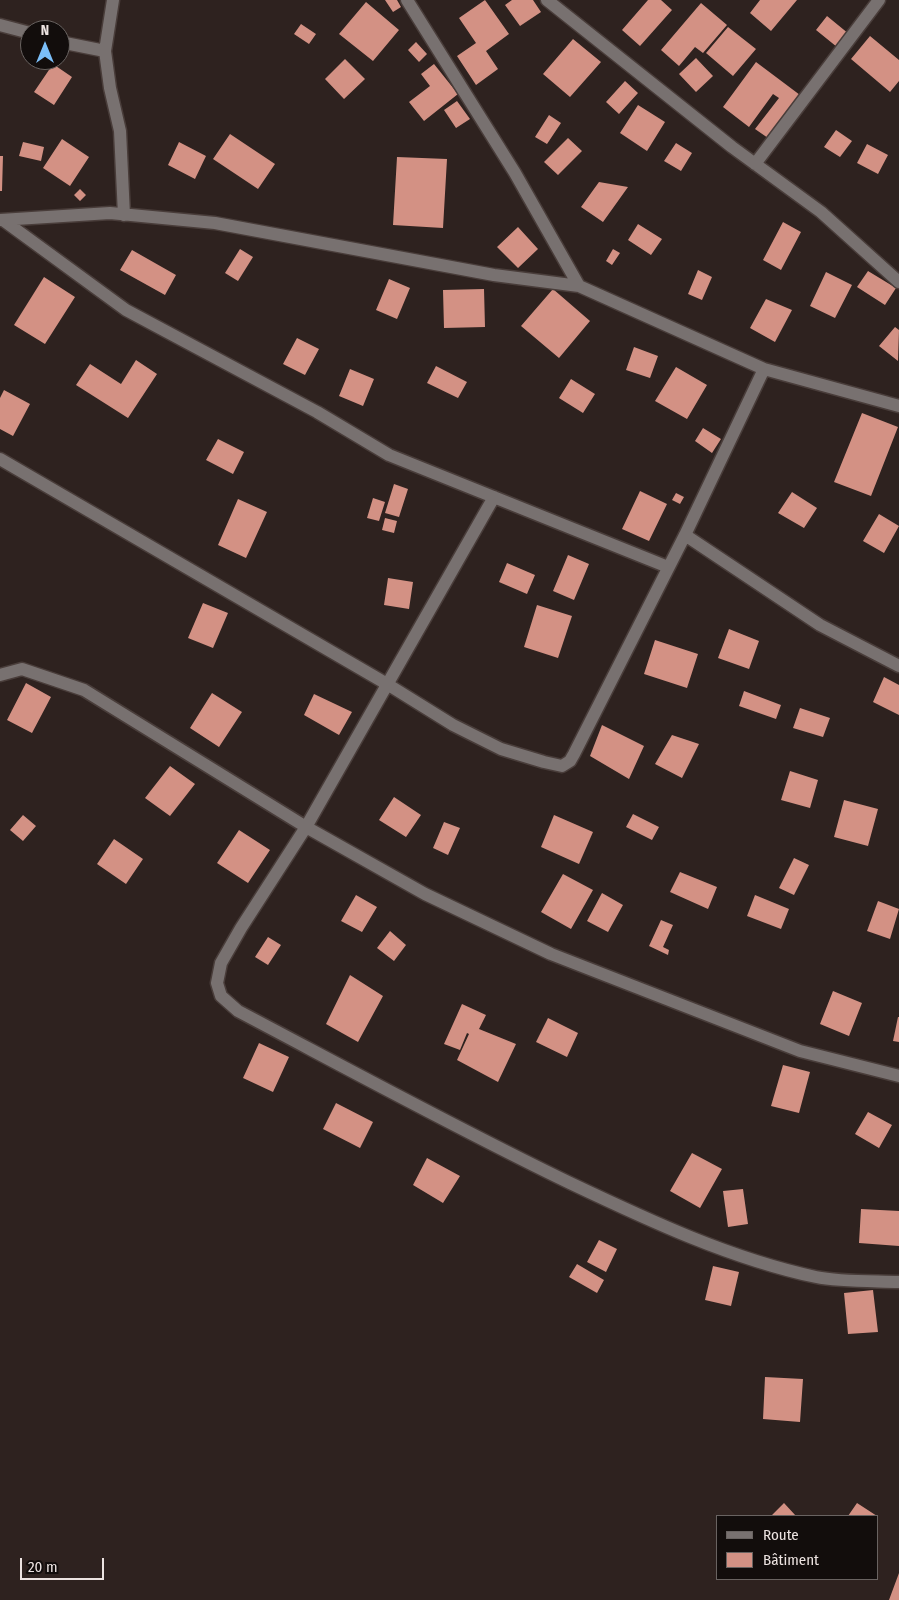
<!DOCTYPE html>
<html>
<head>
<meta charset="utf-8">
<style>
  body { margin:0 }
  #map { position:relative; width:899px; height:1600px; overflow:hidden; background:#2e221f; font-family:"Fira Sans Condensed",sans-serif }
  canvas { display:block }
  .legend { position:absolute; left:716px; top:1515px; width:162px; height:65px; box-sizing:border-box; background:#120d0c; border:1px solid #696361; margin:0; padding:6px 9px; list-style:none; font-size:15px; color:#ece3e1 }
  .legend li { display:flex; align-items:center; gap:10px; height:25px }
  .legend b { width:25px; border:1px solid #696361 }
  .north { position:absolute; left:20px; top:20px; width:50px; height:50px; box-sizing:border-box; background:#120d0c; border:1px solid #696361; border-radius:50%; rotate:0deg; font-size:14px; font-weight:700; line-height:20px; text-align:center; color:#ece3e1 }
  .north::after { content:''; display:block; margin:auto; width:18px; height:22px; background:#7bbef8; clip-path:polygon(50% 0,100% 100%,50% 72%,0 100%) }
  .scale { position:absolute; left:20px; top:1558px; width:84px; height:22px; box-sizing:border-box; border:2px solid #ece3e1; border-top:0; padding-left:6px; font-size:15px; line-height:18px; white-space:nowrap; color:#ece3e1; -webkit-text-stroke:4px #120d0c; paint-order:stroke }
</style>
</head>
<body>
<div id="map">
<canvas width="899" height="1600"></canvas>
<ul class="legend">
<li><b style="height:6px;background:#787170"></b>Route</li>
<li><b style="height:14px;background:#d39184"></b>Bâtiment</li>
</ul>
<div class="north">N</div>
<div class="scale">20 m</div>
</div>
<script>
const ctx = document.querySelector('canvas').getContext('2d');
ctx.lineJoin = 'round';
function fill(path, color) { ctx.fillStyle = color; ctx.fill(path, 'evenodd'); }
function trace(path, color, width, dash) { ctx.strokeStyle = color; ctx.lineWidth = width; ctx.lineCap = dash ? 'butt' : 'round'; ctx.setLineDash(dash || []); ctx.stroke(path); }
fill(new Path2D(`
  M385 0H397L401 7 393 12Z
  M485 0 509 34 486 51 498 69 476 85 457 56 476 43 459 18Z
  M512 0H533L541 12 520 26 505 5Z
  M648 0H661L672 10 640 46 622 30Z
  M760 0H797L771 31 750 13Z
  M366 2 399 30 373 61 339 34Z
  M701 3 727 25 703 53 695 47 679 66 661 50Z
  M827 16 849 34 837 47 816 30Z
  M301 24 316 34 309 44 294 34Z
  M728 27 756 49 733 76 706 53Z
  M870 36 899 60V81L890 92 851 59Z
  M573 39 601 62 570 97 543 74Z
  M416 42 427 54 419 62 408 50Z
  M696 58 713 76 696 92 679 74Z
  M345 59 365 79 344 99 325 79Z
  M756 62 800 95 768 138 755 129 779 98 773 94 749 127 723 107Z
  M53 64 72 77 54 105 34 92Z
  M434 64 458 94 424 121 409 102 430 86 421 74Z
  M625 81 638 93 619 114 606 102Z
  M457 101 470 119 456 128 444 110Z
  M638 105 665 122 647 151 620 133Z
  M549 115 561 123 547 144 535 137Z
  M836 130 852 141 840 157 824 147Z
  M230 134 275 164 258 189 213 159Z
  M568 138 582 151 558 175 544 162Z
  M62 139 89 157 70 186 43 168Z
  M23 142 44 147 41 161 19 156Z
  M179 142 206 156 195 179 168 165Z
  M676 143 692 153 681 171 664 161Z
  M867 144 888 155 878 174 857 163Z
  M0 156H3L2 191H0Z
  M397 157 447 159 443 228 393 225Z
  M599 182 628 187 603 222 581 207Z
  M80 189 86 195 80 201 74 195Z
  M783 222 801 232 781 270 763 260Z
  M638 224 662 239 651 255 628 240Z
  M518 227 538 249 518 268 497 247Z
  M240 249 253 257 238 281 225 273Z
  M613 249 620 253 612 265 606 261Z
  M132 250 176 275 165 295 120 270Z
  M698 270 712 277 702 300 688 294Z
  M868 271 896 288 885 305 857 287Z
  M826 272 852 285 835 318 810 306Z
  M44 277 75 297 45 344 14 325Z
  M389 279 410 288 397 319 376 310Z
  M484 289 485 327 444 328 443 290Z
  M553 289 590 321 559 358 521 326Z
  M766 299 792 310 775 342 750 328Z
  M895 327 899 330 898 361 879 346Z
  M297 338 319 349 305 375 283 364Z
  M634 347 658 356 650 378 626 370Z
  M136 360 157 374 128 418 76 385 90 364 121 384Z
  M436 366 467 382 458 398 427 383Z
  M676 367 707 385 687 419 655 401Z
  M350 369 374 379 363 406 339 396Z
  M571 379 595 394 583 413 559 398Z
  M4 390 30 404 13 436 0 429V398Z
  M862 413 898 427 871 496 834 482Z
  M703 428 721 439 712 453 695 441Z
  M218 439 244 452 233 474 206 460Z
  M394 484 408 489 399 517 385 513Z
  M640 491 667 504 649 541 622 529Z
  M792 492 817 508 804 528 778 513Z
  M676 493 684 497 680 504 672 500Z
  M373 498 385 502 379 521 367 518Z
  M238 499 267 512 246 558 218 545Z
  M879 514 899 526 884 553 863 541Z
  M385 518 397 521 394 533 382 530Z
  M568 555 589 564 574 600 553 591Z
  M507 563 535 575 527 594 499 582Z
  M388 578 413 582 409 609 384 605Z
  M203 603 228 613 213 648 188 638Z
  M537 605 572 616 558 658 524 647Z
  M729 629 759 641 749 669 718 658Z
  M655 640 698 654 687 688 644 674Z
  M884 677 899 685V715L873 702Z
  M26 683 51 697 32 733 7 720Z
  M744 691 781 705 776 719 739 706Z
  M212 693 242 712 219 747 190 728Z
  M314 694 352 712 339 735 304 715Z
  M800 708 830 718 823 737 793 728Z
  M602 725 644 746 629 779 590 756Z
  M672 735 699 744 682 778 655 764Z
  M170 766 195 784 170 816 145 798Z
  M790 771 818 780 810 808 781 800Z
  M394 797 421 815 406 837 379 820Z
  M844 800 878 809 868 846 834 837Z
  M633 814 659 827 652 840 626 827Z
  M23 815 36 826 23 841 10 830Z
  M554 815 593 832 579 864 541 847Z
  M444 822 460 828 448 855 433 848Z
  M239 830 270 850 248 883 217 863Z
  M114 839 143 859 126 884 97 864Z
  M794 858 809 865 794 895 779 888Z
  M680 872 717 887 708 909 670 892Z
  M563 874 593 890 571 929 541 912Z
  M602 893 623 905 608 932 587 921Z
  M356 895 377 907 362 932 341 921Z
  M755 895 789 909 781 929 747 916Z
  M878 901 899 909 890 939 867 931Z
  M661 920 673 925 663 947 669 950 668 955 649 946Z
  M390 931 406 945 394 961 377 948Z
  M268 937 281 945 268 965 255 957Z
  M350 975 383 996 358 1042 326 1024Z
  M833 991 862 1003 849 1036 820 1024Z
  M462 1004 486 1015 479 1029 516 1044 498 1082 457 1060 469 1034 467 1033 460 1050 444 1044Z
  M898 1017H899V1042L893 1041Z
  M548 1018 578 1033 567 1057 536 1042Z
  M259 1043 289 1057 273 1092 243 1078Z
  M783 1065 810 1072 799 1113 771 1106Z
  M336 1103 373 1122 360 1148 323 1129Z
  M868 1112 892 1125 879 1148 855 1134Z
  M692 1153 722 1169 700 1208 670 1191Z
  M427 1158 460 1176 443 1203 413 1185Z
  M743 1189 748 1224 728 1227 723 1191Z
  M861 1209 899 1211V1246L859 1243Z
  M599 1240 617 1249 606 1272 587 1262Z
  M577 1264 604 1280 597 1293 569 1277Z
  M713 1266 739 1272 731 1306 705 1300Z
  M873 1290 878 1332 848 1334 844 1293Z
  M765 1377 803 1379 800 1422 763 1419Z
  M784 1503 796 1516H771Z
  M857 1503 877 1516H848Z
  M899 1573V1600H889Z`), '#d39184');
const minor = new Path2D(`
  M113 0 105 51 110 88 120 131 124 215
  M407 0 515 173 579 286
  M547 0 732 147 821 212 899 282
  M0 25 30 33
  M60 42 105 51
  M755 164 879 0
  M0 220 110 213 215 223 494 275 579 286 764 369 899 406
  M3 220 126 310 317 412 389 455 668 567
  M0 459 387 684 453 725 501 749 544 762 562 766 570 761 574 754 685 535 764 369
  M494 497 306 827 241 928 221 963 217 983 221 996 238 1011C348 1069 458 1129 570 1183 648 1220 731 1259 816 1277 840 1282 874 1281 899 1282
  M685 535 820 625 899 666
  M0 675 22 669 84 690 306 827 425 894 551 954 800 1051 899 1076`);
trace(minor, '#493d3a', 15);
trace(minor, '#787170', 12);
</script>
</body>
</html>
